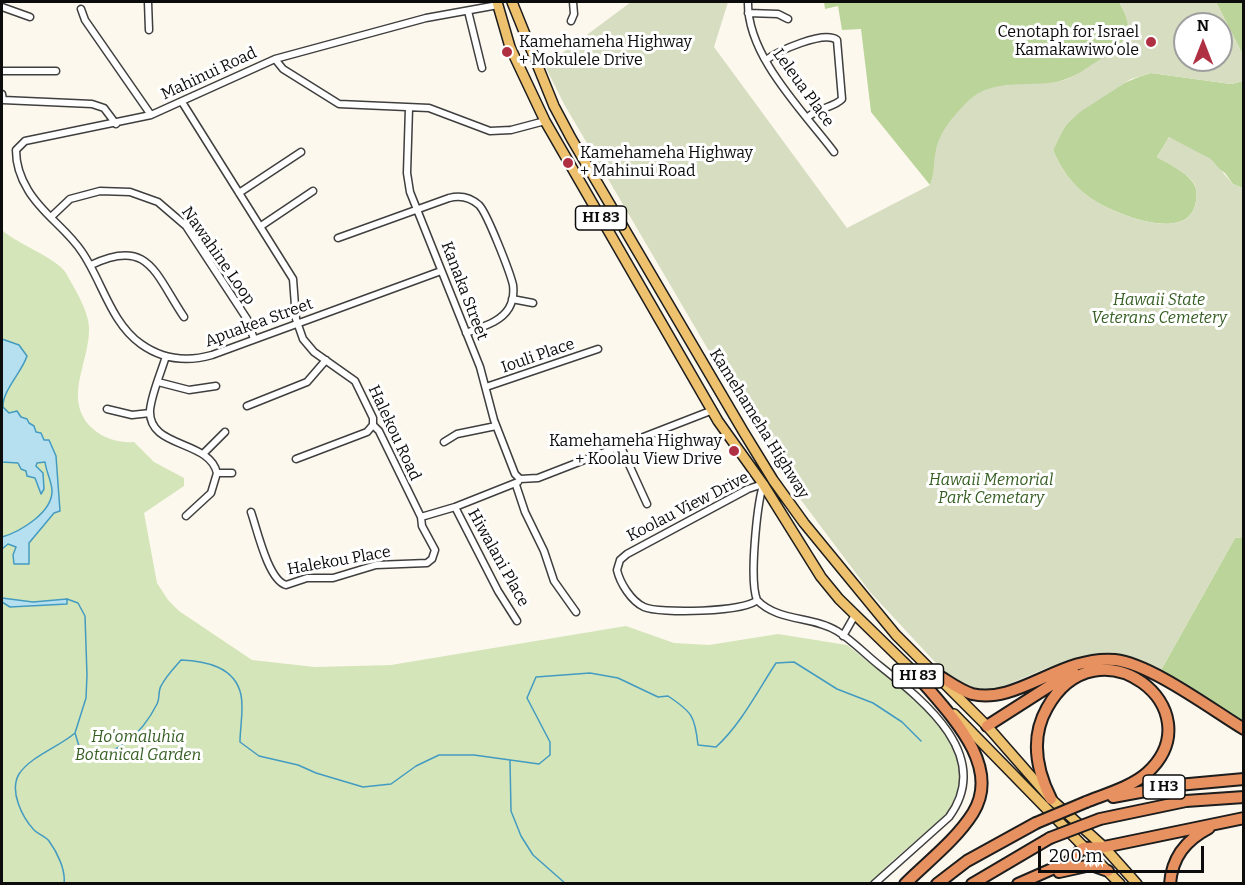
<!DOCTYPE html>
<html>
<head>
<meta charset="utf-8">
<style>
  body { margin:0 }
  #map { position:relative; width:1245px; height:885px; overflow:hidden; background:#fdf8ed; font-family:Bitter,serif }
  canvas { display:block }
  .frame { position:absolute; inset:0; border:3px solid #0c0c0c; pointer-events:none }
  .north { position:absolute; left:1173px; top:12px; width:60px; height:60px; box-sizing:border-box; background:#fff; border:2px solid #9e9e9e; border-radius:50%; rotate:0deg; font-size:16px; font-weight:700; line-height:24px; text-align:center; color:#0c0c0c }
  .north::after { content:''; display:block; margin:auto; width:21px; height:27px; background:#b03043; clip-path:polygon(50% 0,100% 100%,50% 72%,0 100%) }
  .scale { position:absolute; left:1038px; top:846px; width:166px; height:27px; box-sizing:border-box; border:3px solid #0c0c0c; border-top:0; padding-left:8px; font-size:18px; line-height:21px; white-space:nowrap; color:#0c0c0c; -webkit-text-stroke:4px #fff; paint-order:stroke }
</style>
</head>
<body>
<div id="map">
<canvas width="1245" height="885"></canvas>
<div class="frame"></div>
<div class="north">N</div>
<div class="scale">200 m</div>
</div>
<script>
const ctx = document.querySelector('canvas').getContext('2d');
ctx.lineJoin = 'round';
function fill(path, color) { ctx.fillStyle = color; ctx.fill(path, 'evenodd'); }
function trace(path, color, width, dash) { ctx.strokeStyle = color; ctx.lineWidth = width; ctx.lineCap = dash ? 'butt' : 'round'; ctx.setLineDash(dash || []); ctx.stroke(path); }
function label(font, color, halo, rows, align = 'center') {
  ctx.font = font + ' Bitter,serif'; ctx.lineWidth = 6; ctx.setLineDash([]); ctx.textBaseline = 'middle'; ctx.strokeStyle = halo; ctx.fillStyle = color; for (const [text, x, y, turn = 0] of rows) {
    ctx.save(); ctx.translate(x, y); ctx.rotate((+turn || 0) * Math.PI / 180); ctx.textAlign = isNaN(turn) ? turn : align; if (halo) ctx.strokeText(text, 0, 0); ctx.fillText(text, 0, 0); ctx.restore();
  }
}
fill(new Path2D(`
  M2 230C17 244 57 258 66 273 74 288 89 311 89 328 90 362 62 399 92 428 104 439 119 443 134 442L154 462 184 478V486L144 513 157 583 168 600 179 611 252 660 315 667 391 665 626 626 674 643 709 645 778 634 847 645 918 701 947 736 961 764V789L951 810 890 863 871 883H2Z`), '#d4e5b9');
fill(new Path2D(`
  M824 2H1119C1124 10 1130 22 1128 32 1124 49 1082 74 1066 79 1049 86 1025 86 1006 85L936 150V169L930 185 871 112 861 29 842 30 838 6 825 9Z
  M1216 2H1243V55Z
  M1151 73 1231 84 1243 81V188L1233 184 1225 173 1169 137 1157 157C1167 163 1180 169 1188 177 1196 184 1198 192 1196 201 1190 246 1111 213 1089 197 1072 185 1061 169 1053 150 1057 142 1061 132 1066 125 1085 102 1123 81 1151 73Z
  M1243 537V724L1160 672 1235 538Z`), '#bad49a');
fill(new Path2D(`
  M631 2H728L714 47 847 228 930 185C935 171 933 163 936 150 939 132 956 113 968 101 994 76 1033 89 1064 80 1075 77 1086 68 1096 62 1122 45 1139 33 1119 2H1216L1243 55V81L1231 84 1151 73 1131 79 1080 112 1065 126 1053 150C1061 169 1072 185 1089 197 1111 213 1190 246 1196 201 1198 192 1196 183 1188 177 1179 169 1167 163 1157 157L1169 137 1211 159 1233 184 1243 188V537L1235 538 1160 672 1134 661 1086 658 1049 667 993 691 968 689 947 675 870 592 780 472 564 104 545 66ZM1185 24H1221V60H1185Z`), '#d6ddc0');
const water = new Path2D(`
  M2 339 19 345 27 356C22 372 2 391 3 407L9 413 17 411 21 417 27 419 29 423 34 426 36 432 41 433 44 440H49L56 456 60 511 54 513 29 543V564H14L13 555 16 547 8 544 2 549V537C19 532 53 513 52 490 51 480 46 471 45 462L37 463 36 466 43 473 44 489 41 494 35 478 27 476 26 471 21 469 18 463 2 462Z
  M2 598 33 602 67 599V604L10 607 2 602Z`);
fill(water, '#b6e0f0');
trace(water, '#439bc1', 1.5);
trace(new Path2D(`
  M67 599 78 603 85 616 87 675 86 698 75 733 82 756C116 759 143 732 157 704 160 698 158 691 161 686 166 676 174 668 181 660 204 661 235 666 241 695 244 709 240 727 240 742L259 756 298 765 316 773 363 787 391 784 416 766 439 755H474L539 764 550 755V742L527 698 536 677 590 673 618 678 658 697 668 696C692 712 695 716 698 745L716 747C741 724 757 692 776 663L794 662 837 689 873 703 902 722 921 741
  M510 761 511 811 521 836 533 855 566 884
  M64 884C66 870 57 852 49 841 45 836 38 834 34 830 22 817 9 791 19 774 31 756 59 747 75 733`), '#439bc1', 1.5);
const minor = new Path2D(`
  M148 2 149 30
  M748 2C747 56 803 111 834 152
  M2 7 30 17
  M81 9 85 20 151 115
  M468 11 482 68
  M748 13 778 14 788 19
  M571 21 574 14 573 2
  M275 59 426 18 498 5
  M766 60C778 51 824 30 837 40L842 99C835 107 818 108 808 117
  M2 71H56
  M2 94 3 100 92 104 104 108 116 124
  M182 102 293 279 296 319 303 339 314 352 355 381 373 418V425L379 431 421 517
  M409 108 407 173 410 192 480 367 494 420 515 474 520 479
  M239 193 301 152
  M51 217 70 199 100 191 130 192 158 202 186 226 247 319 254 339
  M261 226 313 191
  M338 238 449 198C460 195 470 197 479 205 487 213 510 272 513 285 514 293 513 301 509 308 500 323 481 327 466 333
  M91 265C149 237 155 274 184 317
  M441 271 212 355C187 362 162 359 141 344 111 323 102 281 82 252 67 229 42 214 28 190 20 177 16 164 16 150L25 141 151 115 275 59 283 69 339 104 429 108 490 131 511 130 545 121
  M512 299 533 303
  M166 356C161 373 152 392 150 410 148 449 209 439 217 473L211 493 186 516
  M158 382 189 390 216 386
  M486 387 598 349
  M247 406 307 382 326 360
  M107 409 132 415 150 413
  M444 442 457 434 496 426
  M621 447 647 504
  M204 453 225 432
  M296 459 367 432 373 425
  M217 473H232
  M520 479 538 478 713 410
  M516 485 525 512 544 551 554 581 576 612
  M763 485C757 506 749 580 757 600 778 622 813 616 837 631 852 640 866 655 880 666 924 701 994 756 949 817L874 884
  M455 507 498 591 517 621
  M251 512C257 529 268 580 286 585L307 578H333L376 565 427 563 432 559 435 550 422 526 421 517
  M421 517 455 507 518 482
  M757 600C746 612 659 614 644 607 631 601 620 583 617 570L620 560 627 554 748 489 763 484
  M843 636 855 615`);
const primary = new Path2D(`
  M497 2 510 47 545 121 718 421 763 484 821 577 839 599 920 678
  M512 2 554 106 571 138 743 431 773 480 804 523 896 635 987 726 1051 799 1104 847 1137 884
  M954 714 1120 884`);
const motorway = new Path2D(`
  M936 674C948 681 959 690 972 694 1017 705 1061 655 1115 660 1151 664 1211 709 1244 729
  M987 726 1073 671
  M1113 797 1178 785 1244 779
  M1051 799C1036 769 1030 738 1047 708 1097 617 1217 709 1147 773 1131 787 1106 794 1086 802
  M1100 819 1186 801 1244 797
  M1059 872 1091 865 1108 871
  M905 884C927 862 956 840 973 813 1004 763 944 709 915 673
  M937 884 967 861 1036 823
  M972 884 1050 838
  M1018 884 1068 862 1083 848 1104 847 1244 818
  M1170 884C1172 857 1186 840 1209 828`);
trace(minor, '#3f3f3f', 9);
trace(primary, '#1d1d1d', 12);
trace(motorway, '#1d1d1d', 14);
trace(minor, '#fff', 6);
trace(primary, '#edc16d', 9);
trace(motorway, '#e89160', 10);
const motorwayBridge = new Path2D(`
  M1036 823 1086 802
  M1050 838 1100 819`);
trace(motorwayBridge, '#1d1d1d', 14, []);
trace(motorwayBridge, '#e89160', 10);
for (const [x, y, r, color] of [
  [1151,42,6,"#b03043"],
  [507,52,6,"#b03043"],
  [568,163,6,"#b03043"],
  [734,451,6,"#b03043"]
]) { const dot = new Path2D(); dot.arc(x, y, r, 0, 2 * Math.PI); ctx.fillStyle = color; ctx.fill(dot); trace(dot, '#fff', 2); }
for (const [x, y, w] of [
  [601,218,51],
  [918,676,51],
  [1164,787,42]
]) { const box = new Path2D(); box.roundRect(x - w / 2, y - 12, w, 24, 4.5); ctx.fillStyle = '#fff'; ctx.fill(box); trace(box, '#0c0c0c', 1.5); }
label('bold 15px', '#0c0c0c', null, [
  ["HI 83",601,218],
  ["HI 83",918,676],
  ["I H3",1164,787]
]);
label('16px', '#0c0c0c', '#fff', [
  ["Cenotaph for Israel",1139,33],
  ["Kamakawiwoʻole",1139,51],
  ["Kamehameha Highway",519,43,"left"],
  ["+ Mokulele Drive",519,61,"left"],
  ["Kamehameha Highway",580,154,"left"],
  ["+ Mahinui Road",580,172,"left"],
  ["Kamehameha Highway",722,442],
  ["+ Koolau View Drive",722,460]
], 'right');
label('16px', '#0c0c0c', '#fff', [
  ["Mahinui Road",209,74,-25],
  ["Leleua Place",803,88,54],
  ["Nawahine Loop",218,256,55],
  ["Kanaka Street",464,291,69],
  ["Apuakea Street",259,323,-20],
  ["Iouli Place",538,356,-19],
  ["Kamehameha Highway",759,424,58],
  ["Halekou Road",394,433,65],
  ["Koolau View Drive",688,507,-27],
  ["Hiwalani Place",498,558,61],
  ["Halekou Place",339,561,-10]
]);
label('italic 16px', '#355e22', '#fff', [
  ["Hawaii State",1159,301],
  ["Veterans Cemetery",1159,319],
  ["Hawaii Memorial",991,481],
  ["Park Cemetary",991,499],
  ["Ho'omaluhia",138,738],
  ["Botanical Garden",138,756]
]);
</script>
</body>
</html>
